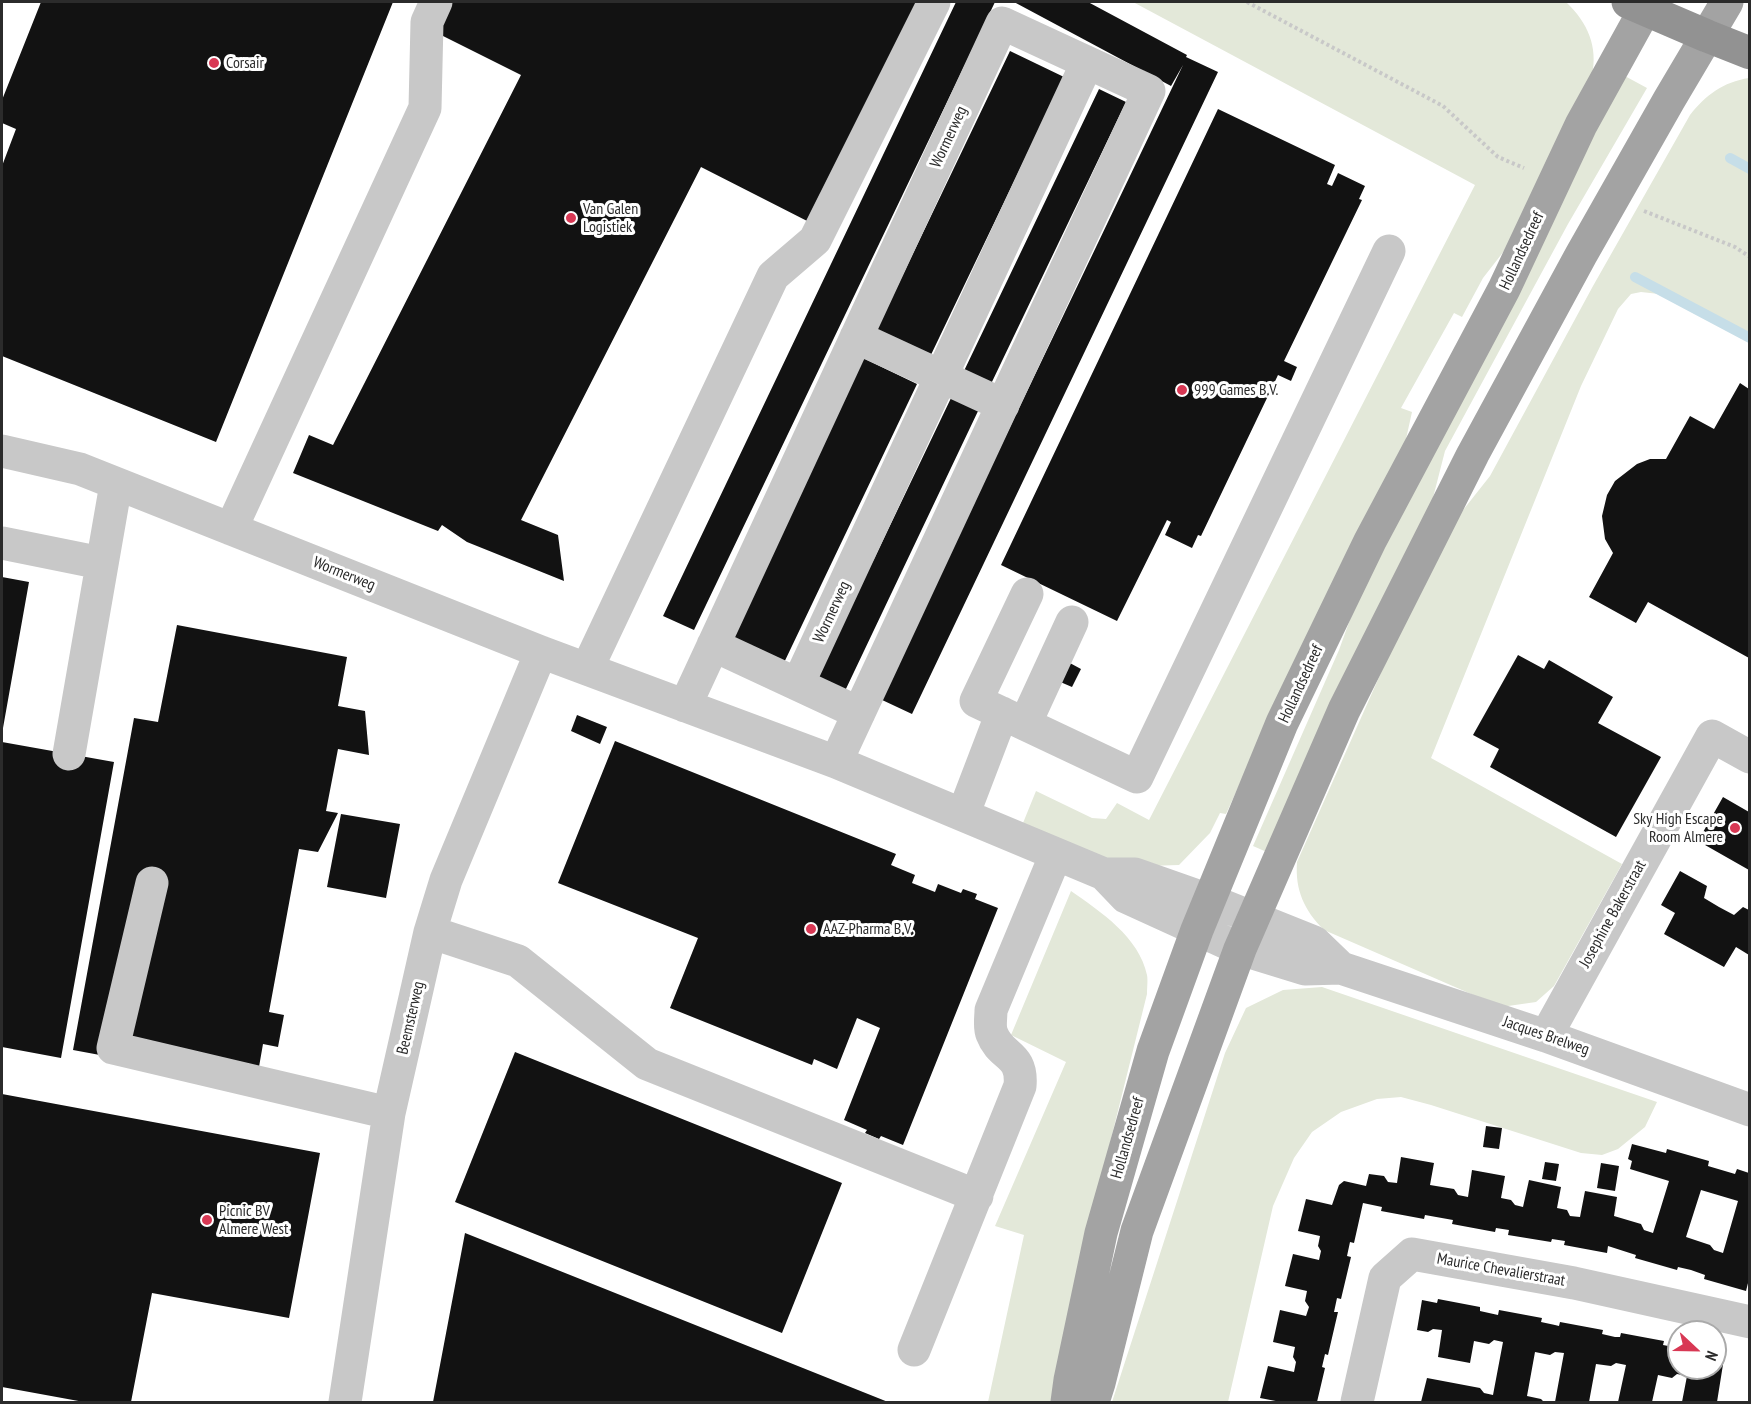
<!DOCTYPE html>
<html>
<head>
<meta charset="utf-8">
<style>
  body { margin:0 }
  #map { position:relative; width:1751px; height:1404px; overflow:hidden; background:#fff; font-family:"PT Sans Narrow",sans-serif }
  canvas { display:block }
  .frame { position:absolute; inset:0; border:3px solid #2b2b2b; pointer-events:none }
  .north { position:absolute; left:1667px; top:1320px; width:60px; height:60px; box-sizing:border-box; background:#fff; border:2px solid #aaa; border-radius:50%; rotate:112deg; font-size:16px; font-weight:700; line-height:24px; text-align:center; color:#2b2b2b }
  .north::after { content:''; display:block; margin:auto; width:21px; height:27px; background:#d83854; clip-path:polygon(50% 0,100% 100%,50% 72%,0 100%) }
</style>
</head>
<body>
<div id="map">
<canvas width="1751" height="1404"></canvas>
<div class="frame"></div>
<div class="north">N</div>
</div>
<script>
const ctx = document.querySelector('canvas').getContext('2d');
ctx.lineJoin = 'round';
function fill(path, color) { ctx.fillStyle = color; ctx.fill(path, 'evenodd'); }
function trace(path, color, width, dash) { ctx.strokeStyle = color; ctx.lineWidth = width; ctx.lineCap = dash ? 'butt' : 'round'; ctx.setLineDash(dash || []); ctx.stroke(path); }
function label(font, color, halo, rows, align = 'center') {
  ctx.font = font + ' "PT Sans Narrow",sans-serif'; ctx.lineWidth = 6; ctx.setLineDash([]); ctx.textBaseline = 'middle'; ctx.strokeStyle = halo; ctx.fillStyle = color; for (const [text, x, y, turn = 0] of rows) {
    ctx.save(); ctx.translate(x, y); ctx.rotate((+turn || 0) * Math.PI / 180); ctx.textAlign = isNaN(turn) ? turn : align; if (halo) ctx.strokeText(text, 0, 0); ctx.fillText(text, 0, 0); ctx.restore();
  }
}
fill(new Path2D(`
  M1133 2H1566C1588 23 1598 46 1592 76L1518 233 1483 278 1462 317 1454 313 1401 408 1412 412 1404 448 1300 651 1226 814 1220 813 1210 833 1179 865 1147 866 1116 862 1023 823 1036 791 1092 818 1106 819 1117 803 1149 820 1475 185Z
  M1623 75 1647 88 1568 224 1445 451 1426 525 1269 853 1253 846 1339 650 1369 567Z
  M1749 78V342L1677 301 1659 294 1641 292 1631 294 1618 309 1581 386 1431 758 1622 864 1554 986 1536 1002 1501 1007 1324 930C1304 910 1295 890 1297 862L1384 666 1456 519 1490 476 1593 286 1690 115C1706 95 1723 82 1749 78Z
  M1071 891C1101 912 1139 937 1147 975 1148 980 1147 988 1147 994L1105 1163 1053 1402H988L1024 1235 995 1226 1066 1062 1011 1035Z
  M1322 987 1657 1102 1645 1127 1618 1149 1602 1155 1581 1153 1431 1105 1401 1097 1377 1099 1341 1112 1312 1132 1294 1158 1273 1206 1228 1402H1112L1225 1053 1246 1008 1283 990Z`), '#e3e8d9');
trace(new Path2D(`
  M1730 158 1750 169
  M1635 277 1750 338`), '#c6dee8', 10);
fill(new Path2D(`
  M41 2H393L216 442 2 356V166L16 129 2 123V100Z
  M450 2H926L813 224 701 167 521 520 558 535 564 581 467 542 442 525 438 531 293 473 309 435 333 445 521 75 435 32Z
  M956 2H995L694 630 663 616Z
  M1014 2H1088L1187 55 1186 57 1218 72 912 714 880 699 1183 65 1171 86Z
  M1010 51 1064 77 928 361 874 335Z
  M1099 89 1126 102 990 386 963 373Z
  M1218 109 1335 165 1327 184 1332 186 1338 173 1365 186 1359 199 1362 200 1284 361 1297 367 1291 381 1278 375 1201 536 1198 535 1192 548 1165 535 1171 522 1167 520 1117 621 1001 565Z
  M863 358 917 384 781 669 727 643Z
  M1740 383 1749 389V658L1648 602 1636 623 1589 597 1613 553 1605 539 1602 516 1607 495 1615 481 1637 464 1650 459H1666L1690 416 1714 429Z
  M952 396 979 409 844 693 812 678 874 559Z
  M2 577 29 582 3 728 2 727Z
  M177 625 347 657 338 706 365 711 369 755 338 749 326 811 338 813 318 852 299 849 269 1012 284 1015 278 1047 263 1044 256 1084 73 1050 134 718 158 722Z
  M1518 655 1544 669 1549 660 1613 697 1598 723 1661 757 1616 837 1490 767 1499 749 1473 735Z
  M1068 662 1081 669 1072 687 1058 681Z
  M577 715 607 727 600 744 571 731Z
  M615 741 896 854 891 865 915 875 912 883 935 892 938 884 961 893 963 889 977 894 975 899 998 908 903 1145 881 1136 879 1139 865 1133 867 1130 844 1120 880 1028 857 1018 837 1069 814 1059 812 1065 670 1008 698 938 558 883Z
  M2 742 114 762 61 1058 2 1047Z
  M1723 797 1749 812V870L1698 841Z
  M341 814 400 824 386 898 327 887Z
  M1680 871 1707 886 1704 898 1719 907 1734 915 1743 907 1749 910V955L1736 947 1724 967 1664 934 1675 913 1661 905Z
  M515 1052 842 1183 782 1333 455 1202Z
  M2 1094 320 1153 289 1318 152 1293 131 1402H84L2 1387Z
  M1486 1126 1502 1128 1499 1149 1483 1147Z
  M1632 1144 1666 1153 1667 1149 1709 1161 1708 1166 1735 1174 1737 1169 1749 1173V1279L1746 1291 1704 1279 1705 1275 1691 1270 1678 1267 1677 1270 1635 1258 1636 1255 1608 1246 1607 1253 1564 1245 1565 1241 1552 1239 1551 1242 1508 1235 1509 1230 1496 1228 1495 1232 1452 1224 1453 1220 1425 1215 1424 1219 1381 1211 1382 1207 1363 1203 1354 1243 1350 1242 1347 1256 1351 1257 1341 1299 1337 1298 1334 1312H1338L1328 1355 1325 1354 1322 1367 1325 1368 1317 1402H1281L1260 1398 1268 1366 1294 1372 1296 1362 1293 1357 1295 1347 1273 1342 1280 1310 1306 1316 1309 1307 1305 1301 1307 1291 1285 1286 1293 1254 1319 1260 1321 1251 1318 1246 1320 1236 1298 1231 1306 1199 1332 1205 1339 1185 1344 1181 1366 1186 1369 1174 1384 1176 1388 1182 1397 1183 1401 1157 1434 1163 1430 1185 1454 1189 1458 1195 1468 1197 1472 1170 1505 1176 1501 1198 1511 1200 1515 1205 1523 1207 1529 1180 1561 1187 1557 1208 1567 1210 1570 1216 1580 1217 1585 1191 1617 1197 1614 1216 1641 1224 1644 1230 1653 1233 1669 1181 1630 1169 1632 1161 1628 1159ZM1701 1190 1738 1201 1723 1253 1714 1250 1710 1245 1686 1237Z
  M1545 1162 1559 1164 1556 1181 1542 1179Z
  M1601 1163 1619 1166 1615 1191 1597 1188Z
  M465 1233 888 1402H433Z
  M1438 1299 1480 1307V1311L1498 1315 1499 1310 1542 1318 1541 1322 1555 1325 1559 1326 1560 1322 1603 1330 1602 1334 1615 1337H1620L1621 1333 1664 1341 1663 1345 1679 1348V1368H1715V1351L1725 1352 1717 1402H1682L1687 1376 1677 1374 1672 1378 1658 1375 1652 1402H1618L1626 1365 1616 1363 1611 1366 1596 1364 1589 1402H1555L1564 1353 1555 1352 1550 1355 1535 1352 1527 1396 1541 1399 1544 1402H1421L1427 1378 1480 1388 1484 1393 1493 1395 1503 1342 1494 1340 1489 1344 1474 1341 1470 1363 1438 1357 1442 1330 1433 1329 1428 1332 1417 1330 1422 1300 1437 1303Z`), '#121212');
trace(new Path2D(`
  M1247 2 1443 106 1498 157 1524 168
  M1644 211 1735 247 1750 257`), '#c8c8c8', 4, [3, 3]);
trace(new Path2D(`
  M856 337 1003 405
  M2 451 80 469 541 652 836 762 1104 874H1135L1209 900 1314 942 1341 968
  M231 529 425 108 427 22 436 2
  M2 543 101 563
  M1027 594 976 701 1137 777 1389 251
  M713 645 859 713
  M587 669 773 276 815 240 934 2
  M798 684 1087 63
  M685 706 1002 23 1149 91 836 762
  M1025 724 1072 622
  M69 754 116 484
  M963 815 1002 713
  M1104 874 1126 897 1240 949 1305 969 1341 968 1546 1036 1750 1110
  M152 883 113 1048 389 1113
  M430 932 518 961 647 1064 977 1196
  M1546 1036 1712 736 1750 757
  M914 1350 1020 1086C1023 1053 1001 1058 992 1034 989 1027 991 1018 991 1010L1056 854
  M345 1402 389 1113 430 932 446 880 541 652
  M1357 1402 1385 1278 1412 1254 1574 1283 1750 1322`), '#c8c8c8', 33);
trace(new Path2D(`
  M1067 1402 1070 1380 1101 1233 1153 1051 1197 930 1282 723 1370 541 1504 289 1581 125 1649 2
  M1093 1402 1099 1383 1137 1231 1240 949 1344 710 1473 454 1581 255 1669 100 1727 2`), '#a3a3a3', 33);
trace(new Path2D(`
  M1628 2 1707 36 1750 53`), '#929292', 33);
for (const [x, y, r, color] of [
  [214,63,6,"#d83854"],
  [571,218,6,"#d83854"],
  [1182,390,6,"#d83854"],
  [1735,828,6,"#d83854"],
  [811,929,6,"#d83854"],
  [207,1220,6,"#d83854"]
]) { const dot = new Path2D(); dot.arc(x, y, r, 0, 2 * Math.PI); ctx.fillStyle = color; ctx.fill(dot); trace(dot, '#fff', 2); }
label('16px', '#2b2b2b', '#fff', [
  ["Corsair",226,63],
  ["Van Galen",583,209],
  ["Logistiek",583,227],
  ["999 Games B.V.",1194,390],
  ["Sky High Escape",1723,819,"right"],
  ["Room Almere",1723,837,"right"],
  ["AAZ-Pharma B.V.",823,929],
  ["Picnic BV",219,1211],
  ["Almere West",219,1229]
], 'left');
label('16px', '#2b2b2b', '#fff', [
  ["Wormerweg",949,137,-65],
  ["Hollandsedreef",1522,251,-65],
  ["Wormerweg",344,574,22],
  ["Wormerweg",832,612,-65],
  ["Hollandsedreef",1301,684,-65],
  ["Josephine Bakerstraat",1613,914,-61],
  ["Beemsterweg",411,1018,-77],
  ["Jacques Brelweg",1546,1036,19],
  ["Hollandsedreef",1128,1138,-74],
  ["Maurice Chevalierstraat",1501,1270,10]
]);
</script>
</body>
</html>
